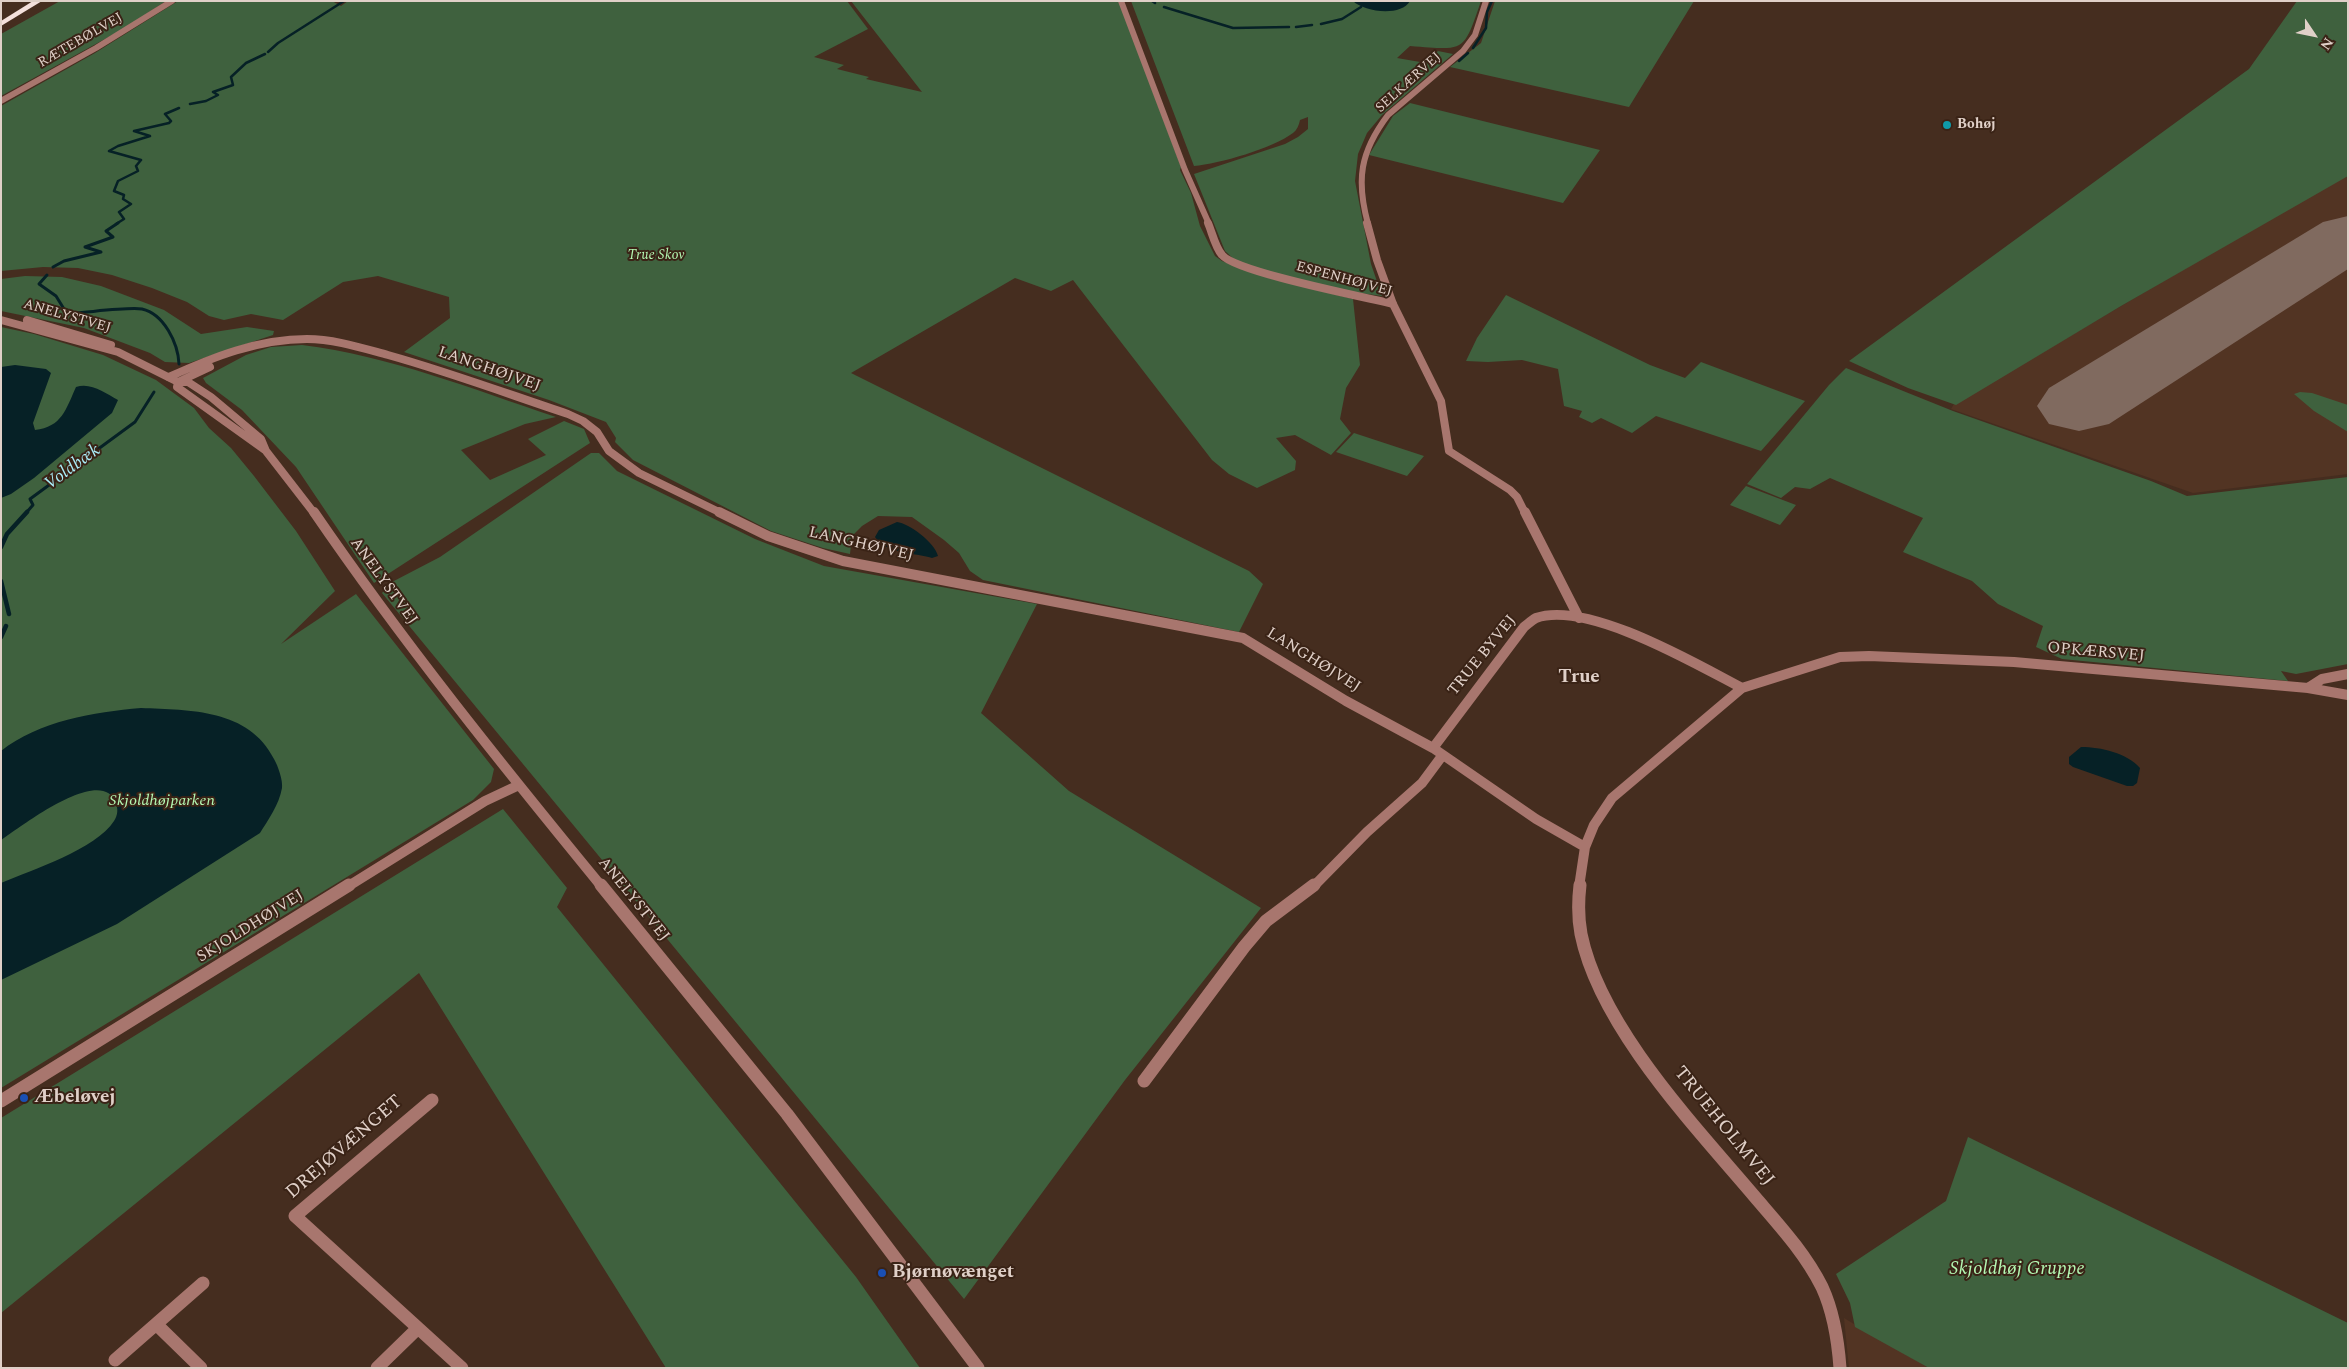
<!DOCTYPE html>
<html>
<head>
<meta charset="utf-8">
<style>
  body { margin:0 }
  #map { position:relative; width:2349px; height:1369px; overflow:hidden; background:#452d1f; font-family:Spectral,serif }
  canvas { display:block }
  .frame { position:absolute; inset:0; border:2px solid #e0d0c8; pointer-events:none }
  .north { position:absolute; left:2289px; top:10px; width:50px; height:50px; -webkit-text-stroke:4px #3a2316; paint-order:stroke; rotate:124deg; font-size:14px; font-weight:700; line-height:20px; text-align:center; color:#e0d0c8 }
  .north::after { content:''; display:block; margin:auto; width:18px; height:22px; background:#e0d0c8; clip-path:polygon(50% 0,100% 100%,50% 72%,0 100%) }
</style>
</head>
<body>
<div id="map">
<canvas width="2349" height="1369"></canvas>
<div class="frame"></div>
<div class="north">N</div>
</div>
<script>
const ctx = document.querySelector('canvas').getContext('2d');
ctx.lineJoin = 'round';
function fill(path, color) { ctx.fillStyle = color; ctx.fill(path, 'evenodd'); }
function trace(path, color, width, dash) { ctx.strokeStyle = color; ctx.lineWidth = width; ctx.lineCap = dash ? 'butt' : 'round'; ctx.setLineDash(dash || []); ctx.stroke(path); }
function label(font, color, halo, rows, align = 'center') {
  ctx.font = font + ' Spectral,serif'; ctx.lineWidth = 4; ctx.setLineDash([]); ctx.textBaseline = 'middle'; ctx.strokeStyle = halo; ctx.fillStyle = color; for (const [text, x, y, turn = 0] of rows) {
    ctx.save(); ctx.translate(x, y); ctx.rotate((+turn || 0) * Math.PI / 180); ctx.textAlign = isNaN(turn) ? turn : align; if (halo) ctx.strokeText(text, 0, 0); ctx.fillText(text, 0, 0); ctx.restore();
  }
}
fill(new Path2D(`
  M2348 173V474L2193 493 1951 409 1954 404Z
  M1844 1318 1864 1330 1929 1368H1849Z`), '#523423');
fill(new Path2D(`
  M60 1H166L125 28 1 96V34Z
  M178 1H332L341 6 348 1H847L868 29 814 57 844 65 837 69 869 77 866 79 922 92 851 1H1119L1181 167 1180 170 1191 193 1200 226 1215 256 1222 261 1269 278 1353 299 1360 365 1346 388 1340 419 1351 433 1331 455 1295 435 1276 438 1296 461 1295 470 1257 488 1229 474 1212 460 1073 280 1051 291 1015 278 851 373 1249 571 1263 584 1239 632 983 580 970 571 959 553 944 540 912 517 878 516 862 526 852 536 850 554 823 548 771 531 633 460 615 442 616 438 606 422 549 400 404 352 450 318 449 297 378 276 343 282 283 320 251 314 224 320 209 316 187 302 152 288 112 275 78 268 43 267 1 271V106L95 53Z
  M1131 1H1481C1463 54 1465 50 1410 46L1397 58 1426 63 1438 51 1453 54 1382 115 1367 133 1358 154 1355 181 1371 264 1382 296 1352 292 1252 268 1237 262 1225 251 1194 174 1285 144 1298 137 1308 129V117L1300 120C1299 125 1297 130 1293 133 1273 148 1219 164 1194 166Z
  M1495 1H1694L1629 107 1450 67 1481 43Z
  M2297 1H2348V176L2121 306 1956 405 1908 388 1849 361 2249 69Z
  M1410 103 1600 150 1563 203 1369 155 1393 116Z
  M25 276 62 277 101 286 164 310 201 334 247 327 274 331 273 335 189 363 165 362 150 353 84 328 1 311V279Z
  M1506 295 1650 365 1685 378 1701 362 1805 401 1761 451 1656 416 1632 433 1601 418 1592 423 1579 417 1582 411 1564 406 1558 369 1522 360 1488 362 1466 361 1477 338Z
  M1 327 34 334 103 355 156 380 194 408 209 428 231 448 254 476 296 531 335 591 281 644 356 594 494 769 491 782 473 800 1 1088Z
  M302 345C390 356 472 389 556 417L525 424 461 450 490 480 546 455 528 439 564 421 584 429 590 443 374 583 296 467 242 410 206 383 203 378 246 355 271 347Z
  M1846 368 1953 411 2151 481 2187 496 2348 477V664L2296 674 2281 671 2288 681 2062 659 2036 647 2043 626 1998 604 1972 581 1903 552 1923 518 1830 478 1810 489 1795 487 1781 498 1747 484 1829 385Z
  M2300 392 2312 393 2348 405V432L2314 411 2294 394Z
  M1354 433 1424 456 1407 476 1336 452Z
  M591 453H599L617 471 755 539 824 566 1037 604 981 713 1069 791 1261 908 1125 1080 964 1299 382 593 392 582 440 557Z
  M1746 486 1796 505 1780 525 1730 505Z
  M503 809 567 888 557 907 856 1277 920 1368H666L419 973 1 1313V1118Z
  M1968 1137 2348 1323V1368H1929L1855 1327 1850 1303 1836 1274 1946 1201Z`), '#3f613e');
fill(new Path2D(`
  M1353 1H1410C1401 17 1364 12 1353 1Z
  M15 365 46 369 51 373 33 423 35 430C62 427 66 409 76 387 91 382 105 393 118 400L112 413 34 478 11 494 1 498V367Z
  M897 522C909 523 935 543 938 556L932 558C915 553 884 553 875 537L879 530Z
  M141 708C190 710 249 709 274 759 278 766 283 780 282 788 279 805 268 820 260 833L117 924 1 980V883C32 870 96 849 114 821 118 815 118 809 116 803 102 763 19 828 1 840V751C39 721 94 712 141 708Z
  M2081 747C2101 747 2127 753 2140 768L2137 783 2133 786H2127L2073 767 2069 764V757Z`), '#062126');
trace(new Path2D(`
  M1152 1 1155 3
  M1164 7 1233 28 1289 27
  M1321 24 1342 19 1361 7
  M1296 27 1312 25
  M1473 48 1486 28 1487 12 1492 1
  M268 52 278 43 344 1
  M1459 61 1468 53
  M190 104 206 101 218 95 213 92 233 85 231 77 246 63 265 54
  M116 224 124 219 119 212 131 204 123 199 124 195 114 191 118 181 138 171 136 166 141 160 109 151 118 146 150 136 134 131 169 123 171 121 165 114 179 108`), '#062126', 2.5);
trace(new Path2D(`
  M53 267 64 261 101 252 85 247 113 237 106 231 118 223
  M47 275 39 284 56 296 64 309 75 313C91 312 128 307 142 309 164 314 178 343 179 364
  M26 513 33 505 30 499 135 422 154 392`), '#062126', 3);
trace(new Path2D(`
  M1 547 7 534 27 512
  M1 581 9 614
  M1 637 6 626`), '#062126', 4.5);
fill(new Path2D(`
  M2348 216V269L2109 424 2079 431 2049 424 2037 406 2049 388 2323 222Z`), '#806a5f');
trace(new Path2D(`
  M1121 1 1185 170 1209 224
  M1 101 96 48 172 1
  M1368 224C1356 180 1360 152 1388 115L1463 51 1475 35 1486 1`), '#a8766e', 6);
trace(new Path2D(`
  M1208 223C1212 232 1215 247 1222 255 1236 272 1364 297 1393 304
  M1367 223 1377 260 1393 304 1441 401 1449 451 1510 490 1517 497 1525 513
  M169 377C213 357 258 339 307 339 334 339 362 348 388 355 449 372 508 394 568 414L583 421 597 432 609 451 639 473 721 513
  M178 382 210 367`), '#a8766e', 8);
trace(new Path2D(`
  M719 512 768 536 843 561 1243 638 1346 701 1433 748
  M1525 512 1579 618
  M2308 688 2322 679 2348 674
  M1585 847 1536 819 1433 748 1524 627C1528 624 1532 620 1536 618 1587 600 1696 664 1742 688
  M1313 887 1367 832 1422 783 1442 756
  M1579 887 1585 847 1594 825 1612 798 1742 688 1840 657 1869 656 2014 662 2308 688 2348 695`), '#a8766e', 10);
trace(new Path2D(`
  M1580 885C1578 902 1578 918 1581 934 1600 1027 1695 1126 1755 1197 1779 1225 1805 1253 1822 1287 1834 1313 1838 1340 1840 1368
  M1144 1081 1244 947 1266 921 1314 885
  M432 1100 295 1216 462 1368
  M156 1324 201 1368
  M115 1360 203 1283
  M377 1368 418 1328`), '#a8766e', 13);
trace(new Path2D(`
  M1 320 118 352 178 382H188L211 397 261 439 266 451 314 513
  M27 320 111 345
  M178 382 177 387 265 450`), '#a8766e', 8);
trace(new Path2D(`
  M314 512C403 642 502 765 602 887
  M347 887 485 801 519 785`), '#a8766e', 10);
trace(new Path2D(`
  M601 885 787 1114 978 1368
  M1 1101 349 885`), '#a8766e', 13);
fill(new Path2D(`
  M33 1H42L1 26V21Z`), '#f4e0dc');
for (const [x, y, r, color] of [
  [1947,125,5,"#0f9aa8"],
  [24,1098,5,"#1a4fb4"],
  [882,1273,5,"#1a4fb4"]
]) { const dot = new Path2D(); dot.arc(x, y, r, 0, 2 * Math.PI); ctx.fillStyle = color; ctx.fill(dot); trace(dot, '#3a2316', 2); }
label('14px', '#e0d0c8', '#3a2316', [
  ["RÆTEBØLVEJ",81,41,-30],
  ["SELKÆRVEJ",1409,83,-42],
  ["ESPENHØJVEJ",1344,280,15],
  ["ANELYSTVEJ",67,317,16]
]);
label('bold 14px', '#e0d0c8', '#3a2316', [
  ["Bohøj",1957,125]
], 'left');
label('italic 14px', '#b4f8b3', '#3a2316', [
  ["True Skov",656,256]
]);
label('16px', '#e0d0c8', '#3a2316', [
  ["LANGHØJVEJ",489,370,19],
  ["LANGHØJVEJ",861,545,13],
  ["ANELYSTVEJ",383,582,54],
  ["OPKÆRSVEJ",2096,653,5],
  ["TRUE BYVEJ",1483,656,-51],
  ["LANGHØJVEJ",1313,661,32],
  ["ANELYSTVEJ",633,900,51],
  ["SKJOLDHØJVEJ",251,927,-32]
]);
label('italic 16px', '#b4f8b3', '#3a2316', [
  ["Skjoldhøjparken",162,802]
]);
label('italic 18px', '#aaedf8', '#3a2316', [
  ["Voldbæk",73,468,-36]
]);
label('bold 19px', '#e0d0c8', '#3a2316', [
  ["True",1579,678]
]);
label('bold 19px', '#e0d0c8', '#3a2316', [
  ["Æbeløvej",34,1098],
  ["Bjørnøvænget",892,1273]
], 'left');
label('19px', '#e0d0c8', '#3a2316', [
  ["TRUEHOLMVEJ",1723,1127,51],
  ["DREJØVÆNGET",345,1148,-41]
]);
label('italic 19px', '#b4f8b3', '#3a2316', [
  ["Skjoldhøj Gruppe",2017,1270]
]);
</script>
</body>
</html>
